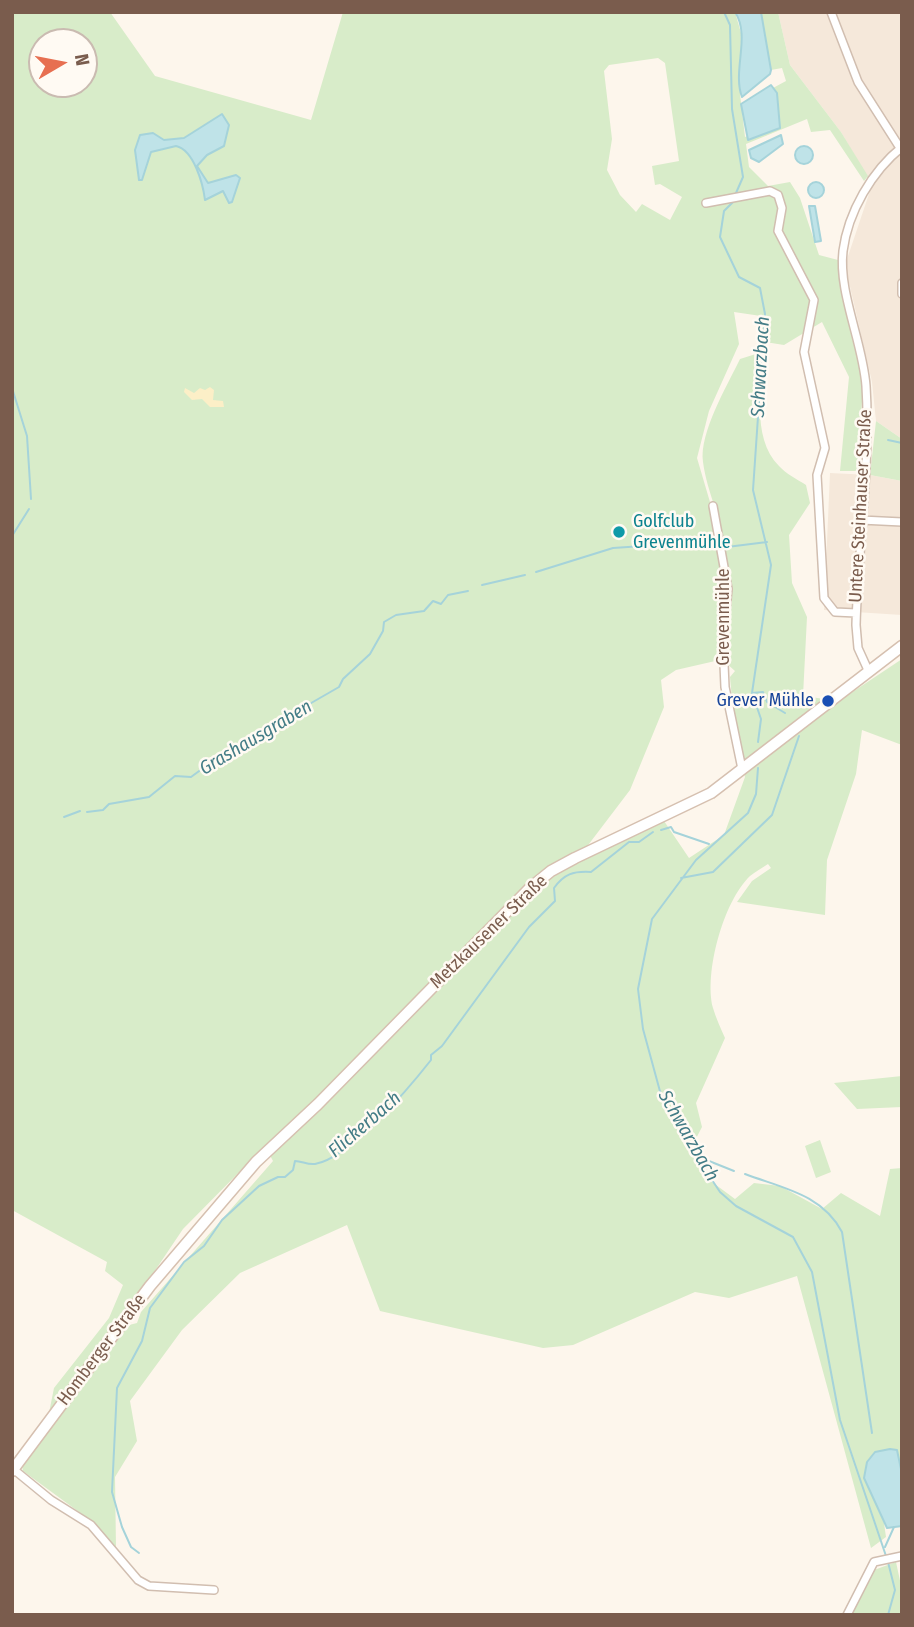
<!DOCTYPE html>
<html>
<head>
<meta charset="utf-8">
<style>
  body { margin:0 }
  #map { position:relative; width:914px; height:1627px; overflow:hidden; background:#fdf6ec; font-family:"Fira Sans Condensed",sans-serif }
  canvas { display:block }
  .frame { position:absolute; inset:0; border:14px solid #7a5c4d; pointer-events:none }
  .north { position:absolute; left:28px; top:28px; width:70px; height:70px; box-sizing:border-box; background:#fffaf3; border:2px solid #cabbb1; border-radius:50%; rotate:80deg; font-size:19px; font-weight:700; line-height:28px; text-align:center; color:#7a5c4d }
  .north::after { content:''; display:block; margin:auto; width:24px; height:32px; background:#e76f51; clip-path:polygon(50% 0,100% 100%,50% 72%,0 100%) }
</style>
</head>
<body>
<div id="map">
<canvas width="914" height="1627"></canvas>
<div class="frame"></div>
<div class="north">N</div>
</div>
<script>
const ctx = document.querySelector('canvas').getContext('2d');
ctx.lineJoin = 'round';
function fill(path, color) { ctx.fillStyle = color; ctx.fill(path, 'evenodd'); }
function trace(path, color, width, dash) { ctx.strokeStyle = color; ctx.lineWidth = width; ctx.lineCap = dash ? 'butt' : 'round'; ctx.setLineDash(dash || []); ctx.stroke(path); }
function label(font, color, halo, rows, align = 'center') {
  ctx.font = font + ' "Fira Sans Condensed",sans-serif'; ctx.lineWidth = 5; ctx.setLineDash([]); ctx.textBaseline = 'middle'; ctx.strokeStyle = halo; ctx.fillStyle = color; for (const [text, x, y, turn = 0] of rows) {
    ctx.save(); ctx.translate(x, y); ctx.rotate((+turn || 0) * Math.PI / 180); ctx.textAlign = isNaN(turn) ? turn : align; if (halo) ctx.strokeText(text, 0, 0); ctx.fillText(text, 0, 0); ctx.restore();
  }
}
fill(new Path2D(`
  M778 12H902V439L876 421 872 382 845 265 872 185 841 132 790 65Z
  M830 473 870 475 902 481V615L824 610Z`), '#f5e8da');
fill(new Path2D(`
  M12 12H110L155 76 311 120 343 12H735L741 33 740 94 745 137 778 125 777 93 773 88 786 81 782 68 771 70 761 12H778L790 65 841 132 868 176 864 181 830 130 811 132 807 119 746 144 749 167 768 186 790 182 800 198 819 255 838 260 863 388 857 471H840L849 377 822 322 784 345 759 341 761 316 734 312 739 344 709 411 697 458 725 553C723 522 707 493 703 462 699 433 727 386 740 359L759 353 765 346C762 382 750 437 779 466 786 474 797 479 806 485L810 503 789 535 792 583 807 617 803 696 839 701 902 659V745L862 730 856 774 827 860 825 915 737 902 752 881 771 868 768 864C762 868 755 872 750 876 723 902 704 973 713 1008 716 1018 721 1029 725 1038L696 1103 702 1127 691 1148 712 1182 735 1199 754 1183 780 1186 822 1209 841 1193 880 1216 890 1169 902 1168V1474L897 1450 890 1449 864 1478 884 1523 886 1537 871 1548 797 1276 729 1298 695 1292 573 1345 543 1348 380 1311 347 1225 240 1273 182 1330 130 1401 137 1441 115 1477 116 1548 94 1523 23 1471 22 1466 129 1325 137 1323 141 1312 273 1161 265 1146 183 1229 121 1321 48 1418 54 1388 109 1318 123 1285 105 1271 107 1262 12 1210ZM42 42H84V84H42ZM658 58 665 63 679 161 652 166 655 185 660 184 682 197 670 220 642 204 636 212 620 195 607 170 612 139 604 71 609 65ZM732 588 725 662 735 671 730 677 734 722 745 777 724 835 689 858 664 821 576 861 630 790 664 707 661 680 676 670 724 659Z
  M876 421 902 439V481L870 475Z
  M902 1076V1107L857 1109 834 1083Z
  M820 1140 831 1172 816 1178 805 1146Z
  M896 1562 902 1590V1615H851L874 1570Z`), '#d8ecc9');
fill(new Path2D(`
  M210 387 214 390 213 400 223 401 224 407H210L202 399 192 400 184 392 185 388 194 393 200 388 205 390Z`), '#fcefc7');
const water = new Path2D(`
  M735 12H761L771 70 770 74 742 97C732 71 751 36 735 12Z
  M771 85 777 93 780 128 748 140 741 104Z
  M222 114 229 125 224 146 207 155 197 166 208 183 236 175 240 178 232 202 229 203 223 191 205 200C203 184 194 150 176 146L151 152 142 180H139L135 150 140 135 153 133 164 140 184 138Z
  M781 135 783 144 759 162 751 158 749 150Z
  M795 155a9 9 0 1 1 18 0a9 9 0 1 1-18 0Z
  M808 190a8 8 0 1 1 16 0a8 8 0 1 1-16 0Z
  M809 206H815L821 241 815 242Z
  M890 1449 897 1450 902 1474V1526L887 1528 864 1478 867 1462 875 1452Z`);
fill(water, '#bfe3e8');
trace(water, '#a5d3da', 2);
trace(new Path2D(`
  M724 12 730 25 732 109 743 177 736 193
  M733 202 724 211 720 237 739 277 760 288 765 314 753 490 771 565 752 693 761 719 758 742
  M12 388 27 436 31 499
  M888 440 902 443
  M12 536 29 509
  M727 547 767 542
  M536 572 613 548 673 544 718 547
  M482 585 525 575
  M752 693 763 692 767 702 785 713
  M758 768 756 794 748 813 696 860 652 919 638 989 643 1029 661 1095 678 1129 720 1192 736 1206 793 1237 812 1272 840 1420 886 1556
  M87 812 103 810 109 804 149 797 175 776 191 777 221 755H235L254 738 271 734 299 710 339 687 343 679 370 654 383 631 384 622 396 615 424 611 433 601 441 604 448 595 468 591
  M64 817 80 811
  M661 830 671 827 674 832 709 844
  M681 878 713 872 772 815 799 736
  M699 1157 734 1171
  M745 1174C782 1188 822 1194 842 1232L872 1433
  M885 1547 894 1527
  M139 1553 131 1547 122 1527 112 1492 117 1388 142 1341 150 1308 184 1262 204 1246 222 1220 259 1186 278 1177H285L293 1170 295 1161C302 1161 307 1165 315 1164 350 1158 409 1088 431 1060V1055L442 1046 529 927 555 901 554 888C564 874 573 871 591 872L629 842H639L653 832
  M888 1562 895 1590 888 1615`), '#a5d3da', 2);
const minor = new Path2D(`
  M831 12 858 82 902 151
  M706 203 770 191 778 195 782 208 778 231 814 300 804 352 825 448 817 475 824 598 835 612 856 613
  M902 283V294
  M713 506 728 589 723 642 725 687 742 769
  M861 520 902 522
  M868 670 858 648 856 625C858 546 871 465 866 386 863 343 838 292 843 251 848 212 872 171 902 147
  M12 1468 51 1500 91 1525 138 1580 149 1586 214 1590
  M847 1615 874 1562 902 1556`);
const secondary = new Path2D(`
  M12 1471 150 1286 256 1162 318 1104 530 888 551 871 575 858 711 793 902 646`);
trace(minor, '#d1beb0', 10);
trace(secondary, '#d6c0b0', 13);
trace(minor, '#fff', 7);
trace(secondary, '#fff', 10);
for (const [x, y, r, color] of [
  [619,532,7,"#0f9aa8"],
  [828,701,7,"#1a4fb4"]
]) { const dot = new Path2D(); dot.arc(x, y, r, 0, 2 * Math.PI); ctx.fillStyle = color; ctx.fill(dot); trace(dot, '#fffaf3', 2.5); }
label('18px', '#7a5c4d', '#fffaf3', [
  ["Untere Steinhauser Straße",861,506,-87],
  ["Grevenmühle",724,617,-90],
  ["Metzkausener Straße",489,932,-44],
  ["Homberger Straße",102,1350,-53]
]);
label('18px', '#0d838f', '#fffaf3', [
  ["Golfclub",633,522],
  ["Grevenmühle",633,543]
], 'left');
label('18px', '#164399', '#fffaf3', [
  ["Grever Mühle",814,701]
], 'right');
label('italic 19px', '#437c86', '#fffaf3', [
  ["Schwarzbach",761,367,-87],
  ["Grashausgraben",256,738,-31],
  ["Flickerbach",365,1125,-41],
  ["Schwarzbach",688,1136,60]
]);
</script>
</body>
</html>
